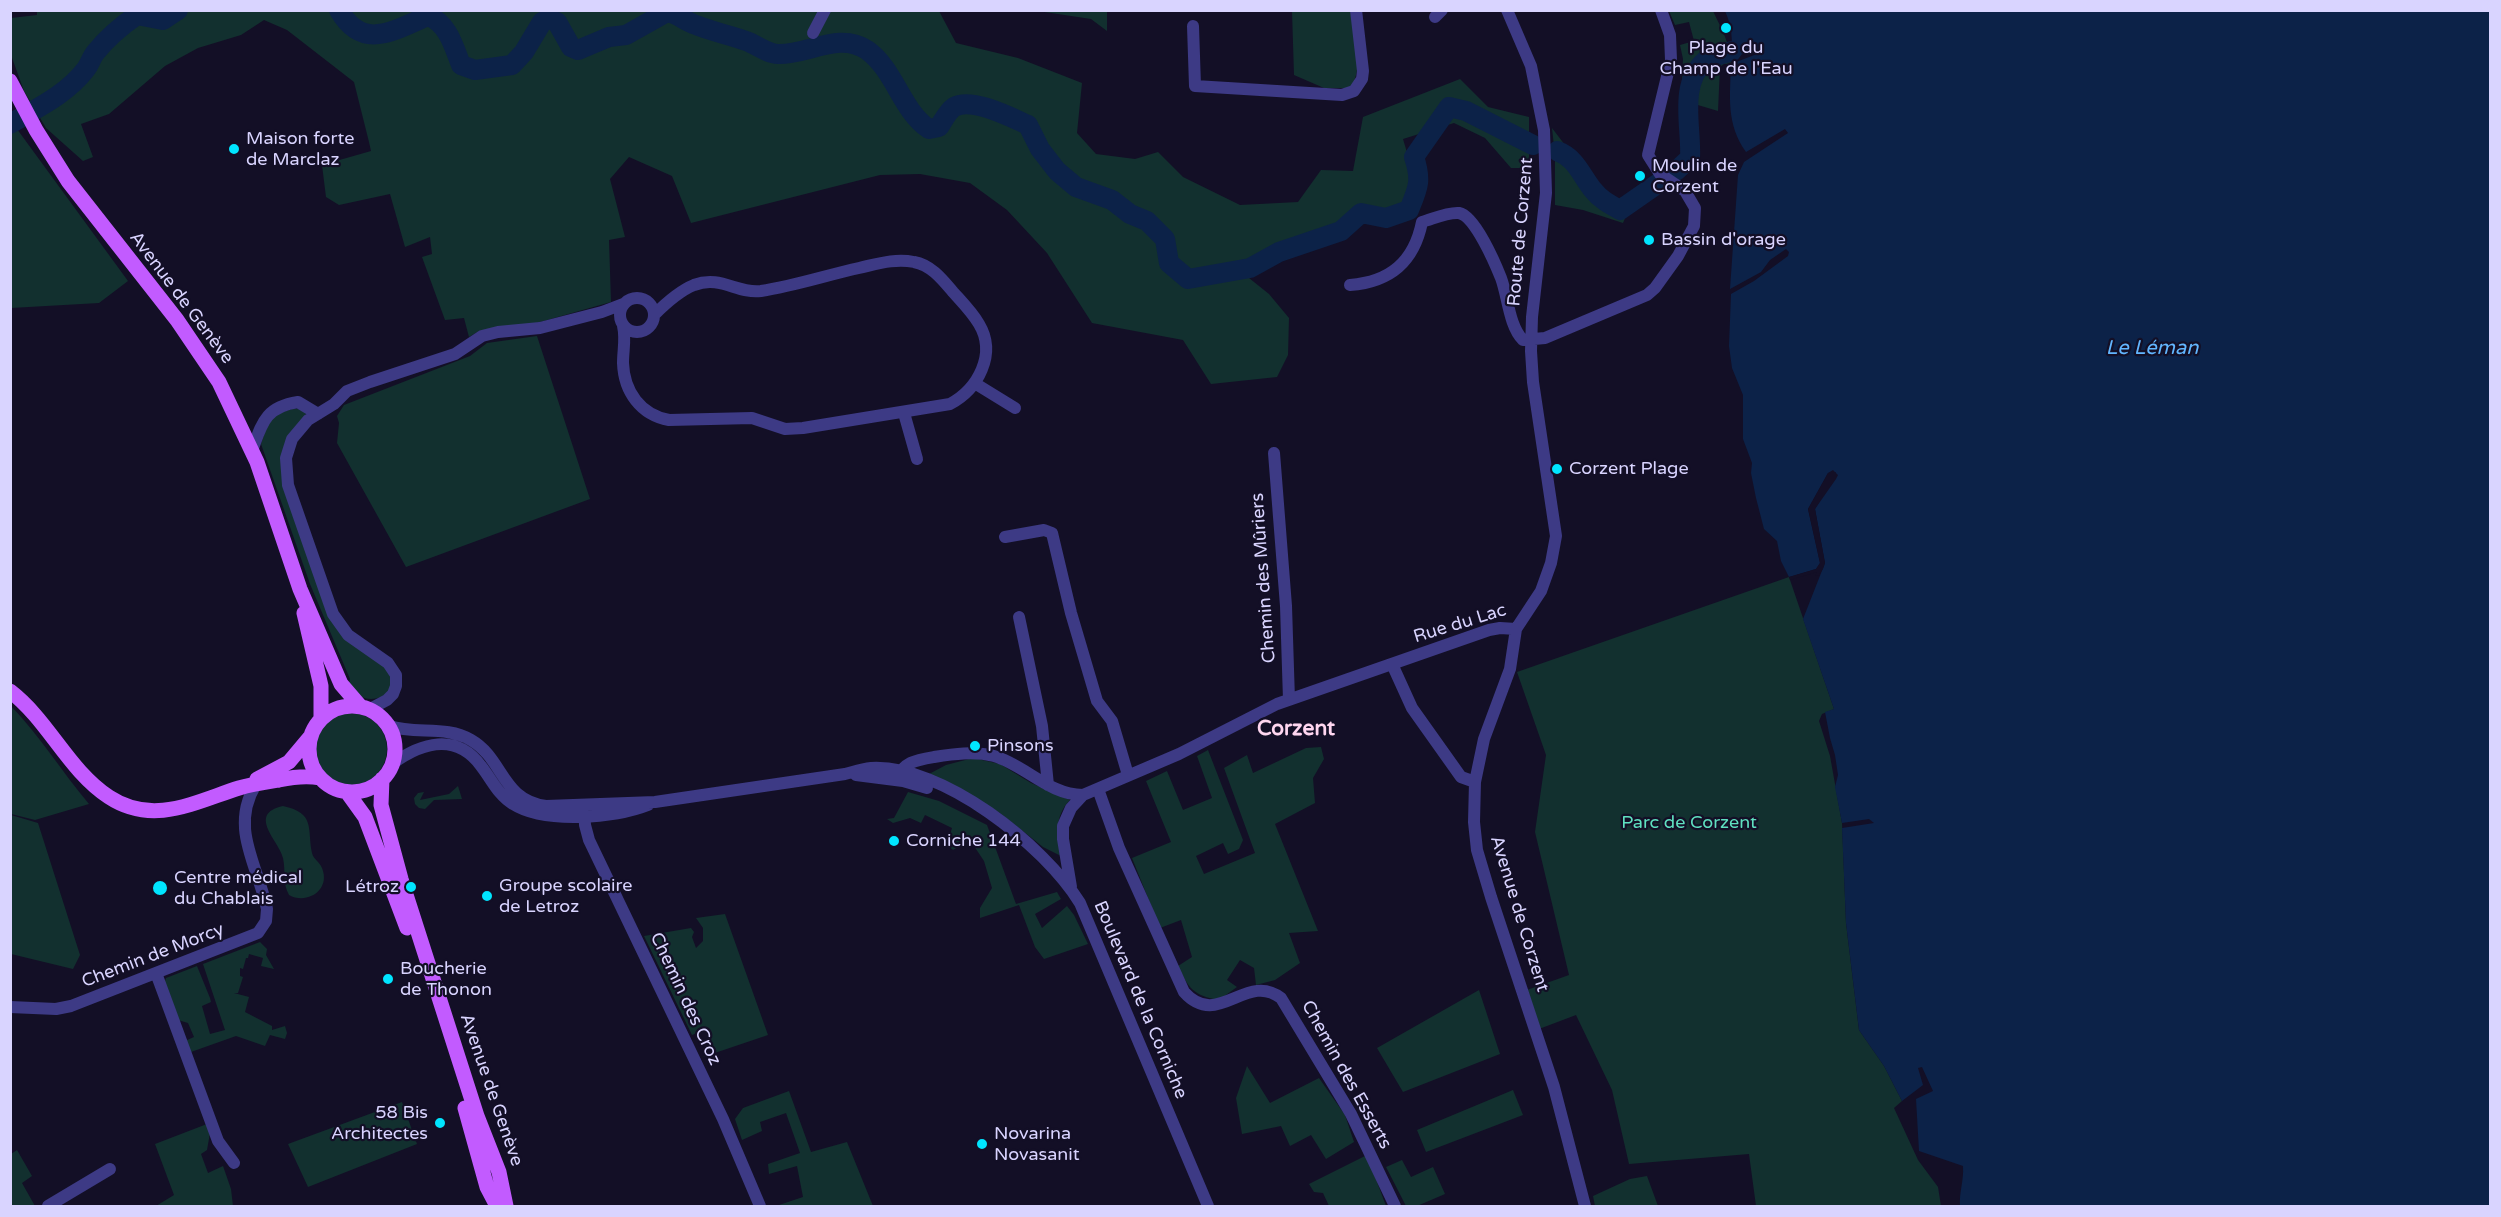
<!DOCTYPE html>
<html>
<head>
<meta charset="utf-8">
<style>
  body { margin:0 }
  #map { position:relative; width:2501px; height:1217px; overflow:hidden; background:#130f26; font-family:"Varela Round",sans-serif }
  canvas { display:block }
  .frame { position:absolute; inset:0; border:12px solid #d9d4ff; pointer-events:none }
</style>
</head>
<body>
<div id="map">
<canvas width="2501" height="1217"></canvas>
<div class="frame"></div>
</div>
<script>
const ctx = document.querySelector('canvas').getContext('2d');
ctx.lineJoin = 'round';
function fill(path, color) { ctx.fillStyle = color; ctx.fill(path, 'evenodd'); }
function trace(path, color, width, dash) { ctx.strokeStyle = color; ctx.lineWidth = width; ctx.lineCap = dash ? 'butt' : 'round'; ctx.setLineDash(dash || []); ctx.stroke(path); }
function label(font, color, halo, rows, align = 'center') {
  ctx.font = font + ' "Varela Round",sans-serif'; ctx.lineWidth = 4.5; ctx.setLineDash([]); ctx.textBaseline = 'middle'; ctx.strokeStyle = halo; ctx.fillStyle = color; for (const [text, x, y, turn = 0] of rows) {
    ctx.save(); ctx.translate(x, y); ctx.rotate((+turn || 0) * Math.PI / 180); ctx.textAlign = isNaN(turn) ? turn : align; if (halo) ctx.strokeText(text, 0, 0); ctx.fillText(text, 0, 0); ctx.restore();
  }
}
fill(new Path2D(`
  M37 10 939 11 956 43 1018 58 1082 83 1077 133 1096 154 1135 159 1158 152 1183 177 1240 205 1298 202 1321 170 1353 171 1363 117 1460 79 1488 107 1529 117V168H1511L1485 138 1454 123 1403 139 1414 176 1405 206 1244 274 1269 294 1289 318 1288 355 1277 377 1211 384 1183 340 1092 323 1047 253 1007 210 970 183 920 174 880 175 691 223 672 176 629 157 610 179 625 237 609 240 611 302 533 324 479 331 469 337 464 318 445 320 422 257 432 254 430 237 405 247 390 194 339 205 326 197 322 165 371 151 369 142 354 82 287 30 264 20 241 35 198 48 165 66 109 114 81 124 93 157 83 161 46 128 24 91 11 55V18L37 15Z
  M1038 11H1107V31L1091 19Z
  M1292 11H1352C1354 33 1365 69 1350 88H1324L1294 75Z
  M1669 11H1713C1721 28 1731 45 1731 64H1724L1720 67 1718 111 1681 100 1683 59 1680 45 1694 41 1689 22 1675 25Z
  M10 113 17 129 128 281 99 303 11 308Z
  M1552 128 1594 183 1615 201 1659 175 1670 182 1629 209 1623 223 1583 210 1555 205V156Z
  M537 336 590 499 406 567 337 443 339 423 337 416 344 405 470 356 487 343Z
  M304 408 307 411 305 416 282 456 332 622 391 671 390 692C374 703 362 701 348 687L350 679 310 584 261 444 269 420 274 415 292 409Z
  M1789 577 1834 709 1822 714 1819 721 1830 756 1842 823 1846 923 1859 1030 1884 1066 1902 1101 1894 1108 1918 1160 1938 1187 1941 1206H1756L1749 1154 1629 1164 1612 1090 1576 1015 1539 1029 1527 990 1569 975 1535 832 1546 755 1517 672Z
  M11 706C40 736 62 772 89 804L35 820 11 814Z
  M315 749a36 36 0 1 1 72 0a36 36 0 1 1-72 0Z
  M1321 747 1324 759 1313 778 1315 803 1275 824 1318 931 1289 933 1300 963 1275 980 1256 985 1254 968 1240 960 1227 980 1237 987 1219 1000C1194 996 1188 988 1178 966L1192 957 1181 920 1160 928 1132 858 1171 842 1146 781 1167 771 1183 810 1212 798 1197 756 1208 750 1243 840 1239 849 1228 854 1223 843 1196 856 1204 874 1255 853 1224 768 1247 755 1253 773 1306 748Z
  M973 758 1000 764 1031 783 1070 800C1054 816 1057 836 1061 856L1043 847 1000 813 929 774 946 765Z
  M458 786 462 799 434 800 425 809 419 808 415 804 414 798 418 793 424 792 420 800 449 794Z
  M908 792 939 801 987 825 1016 904 1057 892 1061 899 1035 914 1042 928 1067 906 1074 915 1088 944 1044 959 1035 947 1019 905 980 918V908L992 888 984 861 970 840 953 850 947 845 952 828 925 815 921 823 910 818 893 823 887 819 894 818Z
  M283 806C316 813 307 829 312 853 313 859 320 862 322 868 331 890 307 905 289 895 282 882 286 872 283 858 280 842 246 814 283 806Z
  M11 815 38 823 80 955 73 969 11 954Z
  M725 914 768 1035 703 1057 711 1051 709 1029 692 1035 644 936 691 928 694 932 692 937 696 948 703 941V928L696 918Z
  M260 942 267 949 266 955 274 969 261 966 263 958 249 954 248 958H246L243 969 240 968V976L243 977 238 993H234L249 997 245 1012 272 1026V1030L285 1026 287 1033 285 1039 270 1035 265 1046 236 1036 191 1052 185 1041 194 1037 188 1023 178 1020 164 984 166 978 197 966 210 998 211 1002 202 1006 210 1034 225 1030 203 964Z
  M1479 990 1500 1054 1403 1092 1377 1048Z
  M1247 1066 1270 1103 1319 1078 1345 1115 1354 1142 1326 1159 1311 1135 1290 1146 1281 1126 1242 1134 1236 1098Z
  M1513 1090 1523 1115 1426 1152 1417 1130Z
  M789 1091 811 1152 847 1142 873 1206H776L803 1197 797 1166 769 1174 768 1164 800 1153 786 1113 760 1122 762 1131 742 1140 735 1119 743 1108Z
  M402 1102 417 1144 308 1187 288 1144Z
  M207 1124 210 1133 207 1150 201 1154 208 1173 223 1166 231 1189 233 1206H156L174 1195 155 1144Z
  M17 1150 32 1176 22 1183 35 1206H11V1154Z
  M1367 1155 1386 1206H1329L1323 1193 1314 1192 1309 1184Z
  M1402 1160 1411 1177 1433 1167 1445 1194 1417 1206H1406L1386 1167Z
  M1647 1176 1658 1206H1595L1593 1196 1630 1179Z`), '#12302f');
fill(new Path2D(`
  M1725 11H2490V1206H1960C1959 1192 1964 1181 1963 1166L1919 1151 1916 1099 1933 1091 1922 1067 1918 1068 1923 1085 1902 1101 1884 1066 1859 1030 1846 923 1842 828 1874 823 1869 819 1842 823 1835 787 1838 775 1835 755 1830 738 1825 712 1834 709 1803 619 1825 563 1815 509 1836 472 1828 473 1808 509 1820 563 1816 569 1789 577 1781 561 1777 541 1764 529 1756 498 1751 473 1752 463 1743 439V395L1732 368 1729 346 1731 294 1754 281 1788 256 1789 252 1786 249 1770 260 1761 272 1730 289 1738 175 1744 162 1788 133 1785 129 1746 152C1726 124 1730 97 1731 64L1757 54 1755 50 1731 58C1733 41 1732 26 1725 11Z`), '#0c2248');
fill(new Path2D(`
  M1833 470 1838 475 1836 479 1815 509 1825 563 1823 569 1819 575 1815 576 1817 572 1790 580 1789 577 1816 569 1820 563 1808 509 1828 473Z`), '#130f26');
trace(new Path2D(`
  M339 10C363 52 394 30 428 16 448 23 454 47 461 65L475 70 512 65 524 52 542 22 549 19 557 22 571 47 578 50 609 37 626 35 667 12C678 14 686 22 696 25 713 32 731 35 749 42 757 46 769 54 778 54 808 55 839 31 867 50 895 70 901 110 929 129L939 127C943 121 948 111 954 107 972 97 1010 117 1028 125L1040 149 1057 171 1076 187 1112 200 1130 214 1147 221 1165 239 1169 263 1188 279 1250 268 1279 252 1341 231 1361 213 1386 218 1409 210C1418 188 1422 181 1414 157L1449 107 1466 111 1533 145
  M10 124C37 108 66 95 86 69 90 64 91 58 95 53 107 38 121 26 137 15L163 20 178 10
  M1557 151C1576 158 1581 175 1593 190 1600 199 1609 204 1620 210L1663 180
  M1676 171 1690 158C1692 129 1678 84 1705 61 1713 56 1723 54 1732 51`), '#0c2248', 20);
trace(new Path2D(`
  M1507 10 1531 66 1544 130 1546 193 1532 317 1531 351 1533 382 1556 536 1551 563 1541 591 1516 629 1510 669 1484 739 1475 782 1474 822 1477 850 1491 897 1554 1087 1585 1206
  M1435 17 1442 10
  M1193 26 1195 86 1342 95 1354 91 1362 79 1363 71 1356 10
  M813 33 825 10
  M1350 285C1390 282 1414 262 1422 222 1433 219 1447 212 1459 213 1475 216 1495 263 1501 278 1508 297 1509 326 1523 340L1545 338 1647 295 1655 288 1678 256 1694 226 1695 208 1685 191 1660 174 1648 155 1671 60 1670 35 1661 10
  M620 315a17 17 0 1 1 34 0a17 17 0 1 1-34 0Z
  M623 326C626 339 623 350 623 363 624 392 641 415 669 420L752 418 785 429 803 428 950 404C978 389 997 354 979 324 972 312 962 302 953 292 942 279 931 265 914 262 895 258 877 264 859 268 827 275 794 286 761 291 737 294 721 275 694 285 679 291 666 303 654 315
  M976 384 1015 408
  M904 413 917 459
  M252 451C262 423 265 407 298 402L318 414
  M1274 453 1286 606 1289 700
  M1005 537 1044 530 1052 533 1071 613 1097 701 1112 721 1128 775
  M1019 617 1042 726 1048 785
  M1392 664 1412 708 1461 777 1475 782
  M370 709 387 700 393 694 396 686V675L388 663 348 635 333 614 288 485 286 458 292 439 308 420 334 404 347 391 370 382 455 354 482 336 498 332 540 328 602 312 623 304
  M389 726C416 735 446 725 471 740 504 759 501 800 546 806L655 802 845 774C853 772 862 769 871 768 942 764 1044 845 1080 903L1208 1206
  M392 764C421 743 456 732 481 766 492 780 498 795 513 804 544 824 615 818 648 805
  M856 775 903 781 927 788
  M896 780C903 762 916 760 934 757 953 754 974 751 994 756 1025 765 1049 795 1083 795
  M1098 789 1119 848 1184 992C1218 1030 1246 971 1281 998L1351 1114 1395 1206
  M584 806 585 825 589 840 723 1119 760 1206
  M1071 887 1063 839V826L1071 808 1083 795 1179 754 1277 704 1489 630 1500 628 1516 629
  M156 973 218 1141 234 1163
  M10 1007 56 1009 71 1006 258 933 266 921 267 909C258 865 229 828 256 784
  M48 1206 110 1169`), '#3d3a85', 12);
trace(new Path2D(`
  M10 81 36 130 68 181 177 320 219 382 257 462 300 589 341 684 360 706
  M304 613 321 686V718
  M10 691C49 721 68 770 109 797 153 826 195 802 239 788 252 784 266 782 279 780 293 777 306 775 320 778
  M309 749a43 43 0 1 1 86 0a43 43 0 1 1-86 0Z
  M257 779 289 762 310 737
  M382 779 381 805 401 879 477 1116 499 1172 506 1206
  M347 792 365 817 407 928
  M465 1108 487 1187 497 1206`), '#c25bff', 15);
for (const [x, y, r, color] of [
  [1726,28,6,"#00e5ff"],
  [234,149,6,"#00e5ff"],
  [1640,176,6,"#00e5ff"],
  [1649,240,6,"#00e5ff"],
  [1557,469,6,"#00e5ff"],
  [975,746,6,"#00e5ff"],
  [894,841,6,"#00e5ff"],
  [411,887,6,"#00e5ff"],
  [160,888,8,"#00e5ff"],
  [487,896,6,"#00e5ff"],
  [388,979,6,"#00e5ff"],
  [440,1123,6,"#00e5ff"],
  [982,1144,6,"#00e5ff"]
]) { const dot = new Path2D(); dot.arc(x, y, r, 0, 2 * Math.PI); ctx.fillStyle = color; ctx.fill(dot); trace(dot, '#130f26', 2); }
label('18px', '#d9d4ff', '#130f26', [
  ["Plage du",1726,48,"center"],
  ["Champ de l'Eau",1726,69,"center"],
  ["Maison forte",246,139],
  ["de Marclaz",246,160],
  ["Moulin de",1652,166],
  ["Corzent",1652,187],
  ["Bassin d'orage",1661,240],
  ["Corzent Plage",1569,469],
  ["Pinsons",987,746],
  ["Corniche 144",906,841],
  ["Centre médical",174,878],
  ["du Chablais",174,899],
  ["Groupe scolaire",499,886],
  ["de Letroz",499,907],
  ["Létroz",399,887,"right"],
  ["Boucherie",400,969],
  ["de Thonon",400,990],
  ["58 Bis",428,1113,"right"],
  ["Architectes",428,1134,"right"],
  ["Novarina",994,1134],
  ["Novasanit",994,1155]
], 'left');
label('18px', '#d9d4ff', '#130f26', [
  ["Route de Corzent",1521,232,-85],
  ["Avenue de Genève",181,298,53],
  ["Chemin des Mûriers",1264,578,-94],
  ["Rue du Lac",1460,624,-17],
  ["Avenue de Corzent",1519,914,73],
  ["Chemin de Morcy",153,956,-21],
  ["Chemin des Croz",685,999,65],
  ["Boulevard de la Corniche",1140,1000,67],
  ["Chemin des Esserts",1346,1075,61],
  ["Avenue de Genève",491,1090,71]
]);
label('18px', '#5fe0c0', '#130f26', [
  ["Parc de Corzent",1689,823]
]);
label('italic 20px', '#62b6ff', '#130f26', [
  ["Le Léman",2152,349]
]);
label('bold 21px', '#ffd6f0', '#130f26', [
  ["Corzent",1296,729]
]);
</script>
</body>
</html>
